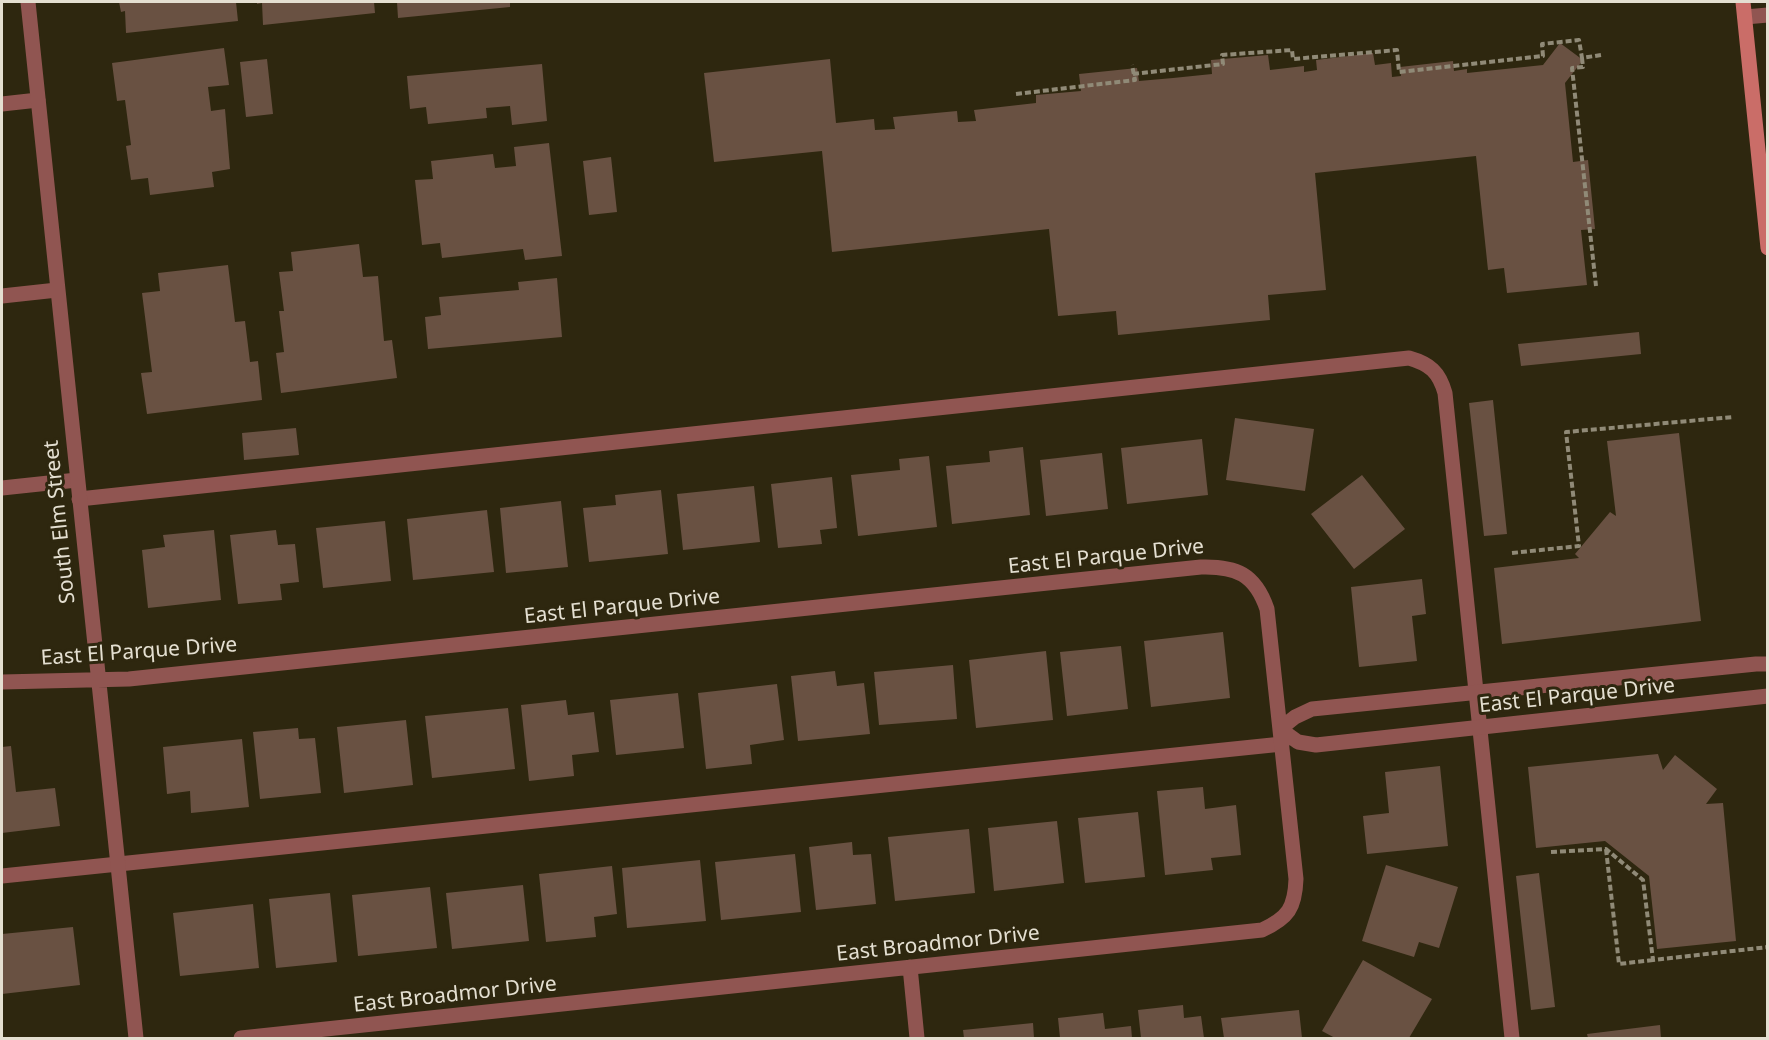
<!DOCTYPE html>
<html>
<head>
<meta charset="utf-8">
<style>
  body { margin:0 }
  #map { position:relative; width:1769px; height:1040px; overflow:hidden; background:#2e270f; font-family:"Noto Sans",sans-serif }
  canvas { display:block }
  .frame { position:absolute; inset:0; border:3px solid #e4dfd1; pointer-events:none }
</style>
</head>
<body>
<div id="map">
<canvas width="1769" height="1040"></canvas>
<div class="frame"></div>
</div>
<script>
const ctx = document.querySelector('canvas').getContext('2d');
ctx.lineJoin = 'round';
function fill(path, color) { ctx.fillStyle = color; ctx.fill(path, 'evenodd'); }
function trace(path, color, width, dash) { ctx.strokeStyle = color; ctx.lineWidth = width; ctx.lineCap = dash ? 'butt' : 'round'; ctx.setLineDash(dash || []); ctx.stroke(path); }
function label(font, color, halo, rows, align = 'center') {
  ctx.font = font + ' "Noto Sans",sans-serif'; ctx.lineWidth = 6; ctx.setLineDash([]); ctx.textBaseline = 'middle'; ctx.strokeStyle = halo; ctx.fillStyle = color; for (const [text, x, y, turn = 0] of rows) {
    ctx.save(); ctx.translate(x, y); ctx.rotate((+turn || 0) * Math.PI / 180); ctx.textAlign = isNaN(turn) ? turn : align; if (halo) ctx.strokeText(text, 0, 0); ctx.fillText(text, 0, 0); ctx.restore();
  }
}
fill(new Path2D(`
  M119 2H236L238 21 126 33 125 11 121 12Z
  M257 2H374L375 13 263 25 262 3 257 4Z
  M397 2H510V7L398 18Z
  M1560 43 1583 60 1565 83 1573 162 1588 160 1595 229 1581 230 1587 285 1507 293 1504 268 1488 270 1476 156 1315 173 1326 290 1268 295 1270 320 1118 335 1116 311 1058 316 1049 229 832 252 822 151 714 162 704 73 830 59 836 123 874 119 875 130 895 129 893 117 957 111 958 122 976 121 974 110 1036 103V95L1081 91 1079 74 1137 68 1139 81 1173 78 1212 74 1211 60 1268 55 1270 70 1304 66V72L1317 70 1316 60 1373 53 1375 65 1391 63 1392 77 1401 76 1400 67 1453 61 1454 71 1467 69V73L1543 65Z
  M224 48 229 85 208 87 211 111 225 109 230 169 212 172 214 187 150 195 148 178 131 180 126 146 131 145 125 100 117 101 112 63Z
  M267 59 273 114 246 117 240 62Z
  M542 64 547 121 512 125 510 106 486 108 487 118 428 124 426 107 410 109 407 76Z
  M549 143 562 256 525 260 523 249 442 258 440 243 422 245 415 180 433 179 431 161 493 154 495 168 516 166 514 147Z
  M611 157 617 212 589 215 583 161Z
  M359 244 363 277 378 276 384 341 392 340 397 378 281 393 276 353 284 352 279 311H284L279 272 293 271 291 252Z
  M228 265 235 322 245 321 250 362 258 361 262 400 147 414 141 373 152 372 142 293 160 291 158 273Z
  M557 278 562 337 428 349 425 317 441 315 439 297 519 290 518 282Z
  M1639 332 1641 354 1521 366 1518 344Z
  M1493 400 1507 534 1484 536 1469 403Z
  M1235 418 1314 429 1305 491 1226 480Z
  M296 428 299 455 244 460 242 433Z
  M1679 433 1701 621 1502 644 1494 568 1579 558 1575 554 1610 512 1616 516 1607 441Z
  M1202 439 1208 495 1127 504 1121 448Z
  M1023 447 1030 515 952 524 946 466 990 462 989 451Z
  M1102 453 1108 509 1046 516 1040 460Z
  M929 456 937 527 858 536 851 475 900 470 899 459Z
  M1362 475 1405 529 1354 569 1311 514Z
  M832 477 837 528 820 530 822 544 778 548 771 484Z
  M754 486 760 542 683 550 677 494Z
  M661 490 668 554 589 562 583 508 616 505 615 495Z
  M561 501 568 567 506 573 500 508Z
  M487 510 494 572 413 580 407 519Z
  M385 521 391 581 323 588 316 528Z
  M214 530 221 600 148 608 142 550 165 547 163 535Z
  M276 530 278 545 295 544 299 582 280 584 282 600 238 604 230 535Z
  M1422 579 1426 614 1412 616 1417 661 1359 667 1351 587Z
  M1223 632 1230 698 1151 707 1144 641Z
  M1121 646 1128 709 1067 716 1060 652Z
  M1046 651 1053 720 976 728 969 660Z
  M953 665 957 719 879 725 874 672Z
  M835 671 837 686 864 683 870 734 798 741 791 676Z
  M777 684 784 740 750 745 752 764 706 769 698 693Z
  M678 693 684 748 616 755 610 700Z
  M566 700 568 715 594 712 599 752 572 755 574 776 529 781 521 705Z
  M508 708 515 769 432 778 425 716Z
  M406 720 413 785 344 793 337 727Z
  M298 728 299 739 315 738 321 793 260 799 253 732Z
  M242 739 249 807 191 813 190 791 167 794 163 747Z
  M11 746 16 792 55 788 60 826 2 833V747Z
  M1658 754 1663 770 1675 755 1717 789 1706 804 1723 803 1736 941 1657 949 1649 876 1605 841 1536 848 1528 767Z
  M1440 766 1448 846 1367 854 1363 816 1389 813 1385 772Z
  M1203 787 1205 809 1236 805 1241 855 1211 858 1213 870 1165 875 1157 791Z
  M1138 812 1145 877 1085 883 1078 818Z
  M1057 821 1064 883 994 891 988 828Z
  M969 829 975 893 895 901 888 837Z
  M852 842 853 855 871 854 876 904 816 910 809 847Z
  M795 854 801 912 721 920 715 862Z
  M700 860 706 921 627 928 622 868Z
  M1386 865 1458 887 1439 948 1419 942 1414 957 1362 941Z
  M612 866 617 914 594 917 596 937 546 942 539 874Z
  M1539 873 1555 1007 1531 1010 1516 876Z
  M523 885 529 941 452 949 446 893Z
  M430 887 437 948 358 956 352 895Z
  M330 893 337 962 276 968 269 899Z
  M253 904 259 968 180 976 173 913Z
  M73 927 80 985 2 994V934Z
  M1363 960 1432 999 1409 1038H1335L1322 1031Z
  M1183 1005 1184 1018 1201 1016 1204 1038H1141L1138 1010Z
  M1299 1010 1302 1038H1224L1221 1018Z
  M1103 1013 1105 1029 1131 1026 1132 1038H1060L1058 1018Z
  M1033 1023 1034 1038H964L963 1030Z
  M1660 1025 1661 1038H1588L1587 1034Z`), '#695142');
trace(new Path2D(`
  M1582 58 1583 67 1572 68 1596 286
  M1133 74 1223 64 1222 55 1292 50 1293 59 1397 50 1399 72 1543 56 1542 44 1579 40 1582 58 1601 55
  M1016 94 1135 80 1132 65
  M1512 553 1579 546 1566 432 1733 417
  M1606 849 1619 964 1653 960
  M1551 852 1606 849 1643 880 1653 960 1768 947`), '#908a77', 4, [6, 3]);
trace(new Path2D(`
  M1745 17 1768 15
  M2 104 38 100
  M2 488 77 480
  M79 499 1409 358C1430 364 1439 372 1445 393L1512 1038
  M2 876 1282 744`), '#905551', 15);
trace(new Path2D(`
  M28 2 136 1038
  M2 296 57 290
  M1768 664H1756L1312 709 1295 717 1280 729 1298 742 1316 745 1768 696
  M2 682 129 679 1201 567C1236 566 1255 574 1267 609L1296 879C1295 908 1288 918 1262 930L241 1038
  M910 967 917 1038`), '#905551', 15);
trace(new Path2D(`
  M1743 2 1768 248`), '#ca6d68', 15);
label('21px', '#e4dfd1', '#2e270f', [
  ["South Elm Street",60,522,-96],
  ["East El Parque Drive",1106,557,-6],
  ["East El Parque Drive",622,607,-6],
  ["East El Parque Drive",139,652,-4],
  ["East El Parque Drive",1577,696,-6],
  ["East Broadmor Drive",938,944,-6],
  ["East Broadmor Drive",455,995,-6]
]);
</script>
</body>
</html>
